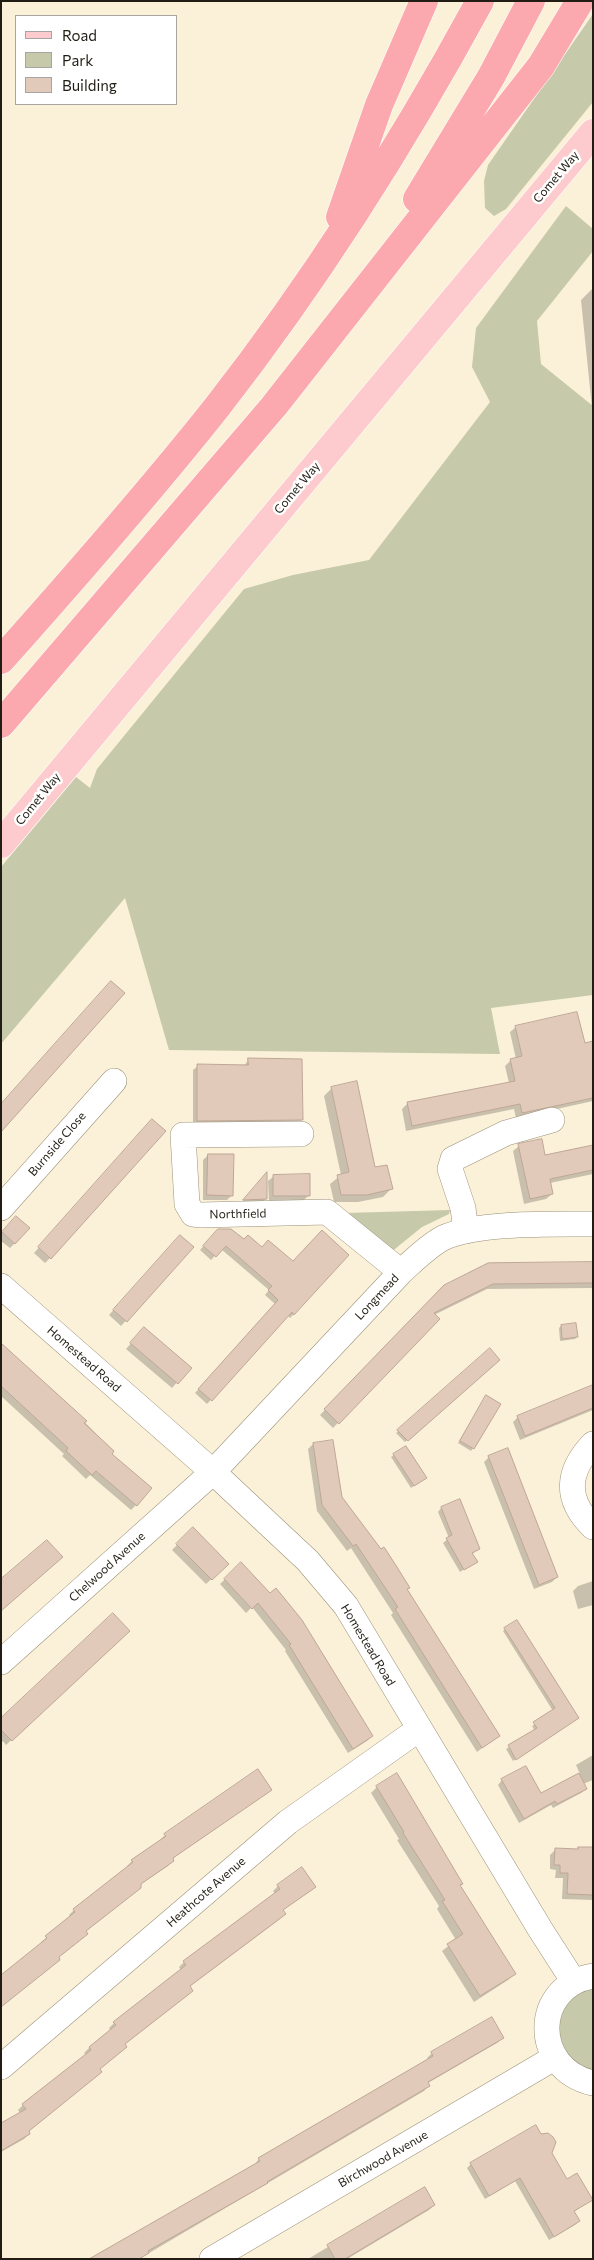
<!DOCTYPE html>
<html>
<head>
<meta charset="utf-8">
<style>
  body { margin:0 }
  #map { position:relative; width:594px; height:2260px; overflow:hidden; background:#fbf1d8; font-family:Commissioner,sans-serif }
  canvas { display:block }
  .frame { position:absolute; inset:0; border:2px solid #211d14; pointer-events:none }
  .legend { position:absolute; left:15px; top:15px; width:162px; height:90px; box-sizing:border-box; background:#fff; border:1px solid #a6a5a1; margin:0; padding:6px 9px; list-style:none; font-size:15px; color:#211d14 }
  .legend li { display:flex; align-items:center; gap:10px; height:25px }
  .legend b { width:25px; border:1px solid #a6a5a1 }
</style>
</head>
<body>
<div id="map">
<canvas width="594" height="2260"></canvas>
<div class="frame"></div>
<ul class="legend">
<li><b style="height:6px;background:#fdcbce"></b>Road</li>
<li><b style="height:14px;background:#c6c9aa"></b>Park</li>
<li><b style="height:14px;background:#e2caba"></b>Building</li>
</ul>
</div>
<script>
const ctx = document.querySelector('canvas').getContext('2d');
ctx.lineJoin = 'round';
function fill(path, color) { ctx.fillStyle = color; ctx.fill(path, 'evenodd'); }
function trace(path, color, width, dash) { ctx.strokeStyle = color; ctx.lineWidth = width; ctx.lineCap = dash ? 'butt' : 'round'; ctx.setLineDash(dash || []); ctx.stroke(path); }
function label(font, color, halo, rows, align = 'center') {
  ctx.font = font + ' Commissioner,sans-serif'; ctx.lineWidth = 5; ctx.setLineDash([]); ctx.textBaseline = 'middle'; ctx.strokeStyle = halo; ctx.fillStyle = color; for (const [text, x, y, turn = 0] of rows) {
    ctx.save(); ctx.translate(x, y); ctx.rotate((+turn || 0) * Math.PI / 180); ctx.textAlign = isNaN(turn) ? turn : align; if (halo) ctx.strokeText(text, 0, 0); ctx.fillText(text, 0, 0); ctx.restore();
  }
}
fill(new Path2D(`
  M593 14V102L506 209 494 216 485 208 484 181 488 165Z
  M566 206 593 229V251L537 321 541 364 593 406V995L491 1008 500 1054 169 1050 125 898 1 1044V867L76 777 90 788 97 769 244 589 293 575 369 560 490 402 472 367 476 328Z
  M450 1210 449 1214 422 1227 390 1253 345 1213Z
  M593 1988V2070C561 2064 549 2026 569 2002 575 1995 584 1991 593 1988Z`), '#c6c9aa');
fill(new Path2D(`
  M593 288V418L581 300Z
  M516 1027 584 1044 593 1043V1101L516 1118 514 1109 406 1131 402 1109 408 1103 509 1083 505 1066 511 1060 516 1059 510 1032Z
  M249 1059 302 1120 297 1124 193 1125V1070L198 1066H244Z
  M332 1088 374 1169 391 1189 383 1197 358 1202H334L330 1184 341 1175 324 1096Z
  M147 1125 50 1258 45 1263 34 1253Z
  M519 1146 545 1156 593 1146V1174L550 1183 552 1194 546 1199 524 1204 513 1151Z
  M208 1155 232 1195 227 1200H203V1160Z
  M274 1176 309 1195 304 1200 269 1201 268 1181Z
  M262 1179 266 1199 260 1204H240Z
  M11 1222 15 1243 10 1248 1 1241V1234Z
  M214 1234 244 1241 293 1263 294 1314 290 1318 287 1315 207 1404 195 1393 275 1304 265 1295 269 1290 221 1249 211 1260 200 1250Z
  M176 1241 192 1247 121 1326 109 1315Z
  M593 1265V1288L487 1289 434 1315 438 1319 333 1428 320 1415 444 1286Z
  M561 1326 577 1337 575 1339 560 1341 559 1328Z
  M139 1334 190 1368 172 1388 126 1349Z
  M1 1344 60 1397 113 1451 110 1454 136 1505 131 1510 90 1475 86 1479 62 1456 64 1454 1 1396Z
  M489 1350 498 1360 405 1442 396 1433Z
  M593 1386V1410L520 1440 513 1422 518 1417Z
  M484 1399 473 1448 471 1451 458 1443Z
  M313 1444 341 1497 381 1551 498 1736 477 1752 391 1615 393 1613 351 1548 347 1551 317 1511 308 1449Z
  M405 1447 423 1480 411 1488 391 1457Z
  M489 1457 557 1577 552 1582 534 1589 484 1462Z
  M441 1508 479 1549 472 1554 476 1562 460 1572 443 1543 449 1538 438 1512Z
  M193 1529 228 1564 206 1584 172 1550Z
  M241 1564 372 1736 367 1741 348 1753 285 1651 286 1650 252 1607 246 1613 220 1584Z
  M593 1581V1605L578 1609 573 1591 578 1586Z
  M505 1629 575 1720 513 1761 506 1749 535 1731 532 1726 553 1711 503 1631Z
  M128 1631 6 1745 3 1741 1 1743V1719Z
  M593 1755V1780L583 1784 586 1789 581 1793 553 1808 551 1805 519 1823 498 1785 502 1780 541 1795 580 1774 576 1765Z
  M377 1787 462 1884 459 1886 514 1974 508 1980 474 2002 442 1951 456 1940 437 1909 439 1906 397 1840 399 1839 371 1793Z
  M270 1790 172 1859 168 1866 141 1884 137 1890 85 1932 57 1958 41 1942 71 1918 69 1915 74 1910 128 1867 127 1866 132 1861 161 1841 160 1840 165 1835Z
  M578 1848H593V1900L562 1899 563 1878H555L556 1870 550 1869V1855L556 1849 576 1850Z
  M278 1886 314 1887 282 1910 280 1919 189 1987 186 1996 124 2045 98 2070 100 2072 95 2077 27 2131 29 2134 24 2139 1 2152V2125L20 2113 18 2110 23 2105 86 2055 84 2053 89 2048 111 2031 109 2028 114 2023 181 1970 179 1967 184 1962 275 1894 273 1891Z
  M502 2038 497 2043 428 2083 429 2085 424 2091 139 2259H93L254 2165 259 2159 428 2060 427 2058 432 2053Z
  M551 2153 566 2181 591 2200 574 2212 579 2221 575 2225 549 2240 515 2181 485 2199 467 2168 471 2164Z
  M424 2189 434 2205 429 2210 347 2259H308Z`), '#0003');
const building = new Path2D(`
  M111 981 125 993 1 1132V1104Z
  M577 1012 585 1043 593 1041V1098L522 1113 520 1104 412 1126 407 1102 515 1081 510 1059 522 1056 515 1026Z
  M248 1058 302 1059 303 1120 197 1121V1064L248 1065Z
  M357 1081 375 1167 387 1165 393 1189 367 1195H341L337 1175 349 1172 331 1087Z
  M152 1119 166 1131 51 1259 38 1247Z
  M542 1139 545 1155 593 1145V1170L550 1179 553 1194 530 1199 518 1144Z
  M208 1154H234L233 1196 207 1195Z
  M267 1172V1199L243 1200Z
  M310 1174V1196H273V1175Z
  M16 1216 30 1228 15 1244 2 1232Z
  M218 1229H231L244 1239 248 1235 262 1247 268 1240 293 1261 322 1230 349 1255 294 1315 292 1312 212 1401 198 1389 278 1300 268 1290 272 1286 226 1246 216 1257 203 1246Z
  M180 1235 194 1247 127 1322 113 1310Z
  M593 1262V1283L493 1284 434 1313 440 1319 339 1424 324 1409 444 1285 488 1263Z
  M576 1323 578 1337 562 1339 561 1325Z
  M144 1327 192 1368 178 1384 130 1343Z
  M1 1343 87 1421 84 1423 114 1451 112 1454 152 1488 137 1506 96 1471 92 1475 66 1451 68 1448 1 1386Z
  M490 1348 500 1360 408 1441 397 1430Z
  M593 1385V1408L525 1436 517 1416Z
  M486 1395 501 1404 474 1449 460 1441Z
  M333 1440 342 1497 381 1549 384 1547 397 1567 410 1588 407 1589 500 1736 482 1748 395 1609 398 1607 356 1544 353 1546 322 1505 313 1443Z
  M406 1446 427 1478 414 1486 393 1454Z
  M508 1448 558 1577 539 1585 488 1456Z
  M460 1499 480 1549 472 1553 478 1562 464 1570 446 1538 452 1535 441 1507Z
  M193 1527 229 1564 212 1580 176 1544Z
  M47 1540 63 1557 1 1611V1579Z
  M241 1562 270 1593 276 1588 302 1620 373 1736 353 1749 289 1645 291 1644 258 1603 252 1609 224 1579Z
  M113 1613 130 1631 12 1741 1 1730V1718Z
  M517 1620 579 1718 516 1760 508 1745 537 1728 533 1722 555 1708 504 1628Z
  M526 1766 541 1793 579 1773 587 1789 557 1804 555 1801 524 1819 501 1779Z
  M258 1769 272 1790 173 1858 174 1861 141 1884V1888L86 1931 88 1934 59 1957 60 1960 1 2007V1975L47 1938 45 1936 75 1912 73 1909 133 1862 131 1860 166 1836 164 1834Z
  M397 1773 463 1884 460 1885 516 1974 480 1996 447 1944 463 1934 442 1901 445 1900 403 1833 404 1832 376 1786Z
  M578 1847H593V1895L567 1894 568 1873H560V1865H554L555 1848 578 1849Z
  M302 1867 316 1887 283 1910 286 1914 190 1986 193 1991 125 2044 127 2047 100 2069 102 2072 29 2131 30 2134 1 2151V2123L26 2109 22 2104 91 2050 89 2047 116 2025 113 2022 186 1965 183 1961 280 1889 277 1885Z
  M492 2017 504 2038 428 2082 430 2086 267 2182 268 2183 148 2251 149 2253 139 2259H89L260 2161 258 2158 433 2056 431 2052Z
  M536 2125 541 2134 548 2133 553 2137 556 2142 552 2153 567 2179 577 2173 593 2200 574 2211 580 2221 554 2237 520 2178 489 2196 470 2163Z
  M425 2187 435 2205 345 2259H335L327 2245Z`);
fill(building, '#e2caba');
trace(building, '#bea697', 1);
const minor = new Path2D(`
  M301 1134 183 1135 187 1204 193 1214 201 1215 327 1212 401 1272
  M1 1208 114 1081
  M466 1231 463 1208 450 1169 453 1159 506 1133 552 1120
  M1 1286 213 1472 308 1561 346 1606 540 1929 574 1982
  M593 1444C567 1471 564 1499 593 1527
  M1 1662 213 1472 401 1272C414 1260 428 1246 443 1238 476 1222 555 1224 593 1224
  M593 1976C532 1986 531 2069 593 2083
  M1 2067 288 1822 419 1729
  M212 2259 554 2058`);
const major = new Path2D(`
  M1 844 593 133`);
const highway = new Path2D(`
  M417 199 491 77 531 1
  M340 217 379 105 424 1
  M1 660C75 577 148 494 217 407 316 280 403 143 480 1
  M1 724 274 406 541 66 580 1`);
trace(minor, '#9b917a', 26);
trace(major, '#fff', 29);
trace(highway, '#fff', 29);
trace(minor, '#fff', 25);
trace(major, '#fdcbce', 28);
trace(highway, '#fba9ae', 28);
label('12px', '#211d14', '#fff', [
  ["Comet Way",556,177,-50],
  ["Comet Way",297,488,-50],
  ["Comet Way",38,799,-51],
  ["Burnside Close",57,1144,-49],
  ["Northfield",238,1214,-1],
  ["Longmead",377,1297,-47],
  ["Homestead Road",84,1359,41],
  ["Chelwood Avenue",107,1567,-42],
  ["Homestead Road",368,1645,59],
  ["Heathcote Avenue",206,1892,-41],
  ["Birchwood Avenue",383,2159,-30]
]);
</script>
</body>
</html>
